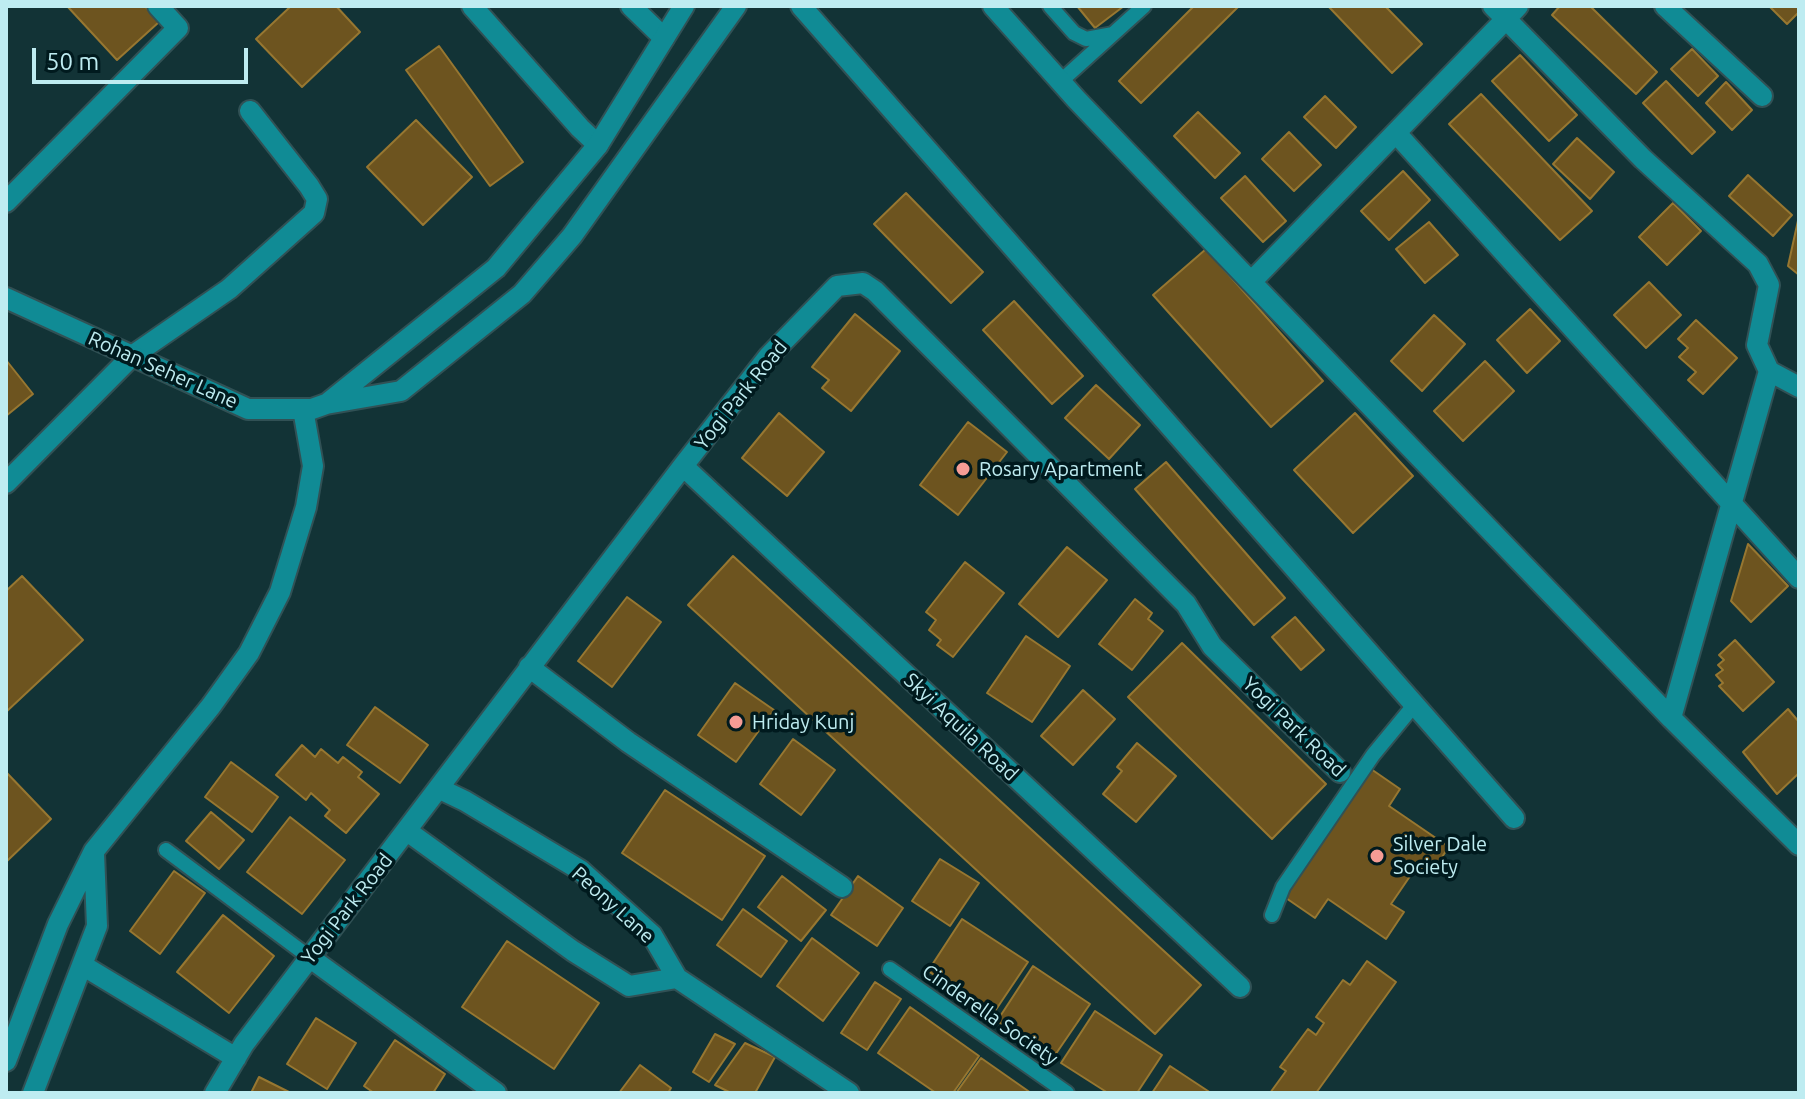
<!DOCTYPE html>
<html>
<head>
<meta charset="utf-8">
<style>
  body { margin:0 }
  #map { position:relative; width:1805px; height:1099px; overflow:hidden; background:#123336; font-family:Ubuntu,sans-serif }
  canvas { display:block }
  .frame { position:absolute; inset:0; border:8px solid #beecf1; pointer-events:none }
  .scale { position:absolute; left:32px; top:48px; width:216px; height:36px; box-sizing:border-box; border:4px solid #beecf1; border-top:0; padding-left:10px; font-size:24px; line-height:28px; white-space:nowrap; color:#beecf1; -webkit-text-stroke:6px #001a1e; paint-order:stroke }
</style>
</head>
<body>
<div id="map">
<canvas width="1805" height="1099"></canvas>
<div class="frame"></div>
<div class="scale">50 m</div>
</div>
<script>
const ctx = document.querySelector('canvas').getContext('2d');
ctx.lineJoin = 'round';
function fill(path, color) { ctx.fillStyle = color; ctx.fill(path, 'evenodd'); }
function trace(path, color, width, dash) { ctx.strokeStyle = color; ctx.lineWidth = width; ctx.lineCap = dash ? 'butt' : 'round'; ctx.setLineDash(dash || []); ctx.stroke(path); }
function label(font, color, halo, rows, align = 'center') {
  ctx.font = font + ' Ubuntu,sans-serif'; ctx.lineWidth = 7; ctx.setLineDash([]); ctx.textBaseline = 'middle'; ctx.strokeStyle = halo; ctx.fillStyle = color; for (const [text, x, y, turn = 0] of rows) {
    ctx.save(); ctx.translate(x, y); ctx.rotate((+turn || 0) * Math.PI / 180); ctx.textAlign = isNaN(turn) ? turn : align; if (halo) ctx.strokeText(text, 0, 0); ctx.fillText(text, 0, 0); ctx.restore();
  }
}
const building = new Path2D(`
  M67 6H145L159 22 117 60Z
  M291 6H336L360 32 302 87 256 39Z
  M1077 6H1124L1095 28Z
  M1194 6H1239L1141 103 1119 81Z
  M1328 6H1385L1422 44 1392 73Z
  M1560 6H1590L1657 72 1636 94 1552 15Z
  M1769 6H1799V12L1787 24Z
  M439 46 523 162 490 186 406 70Z
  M1692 49 1718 76 1698 96 1671 69Z
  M1520 55 1577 115 1549 141 1492 81Z
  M1666 81 1715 132 1692 154 1643 103Z
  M1726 82 1752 110 1732 130 1706 103Z
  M1481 94 1592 211 1560 240 1449 124Z
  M1325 96 1356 127 1336 148 1304 117Z
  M1198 112 1240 153 1215 178 1174 136Z
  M416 120 472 177 423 225 367 167Z
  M1289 132 1321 165 1294 191 1262 159Z
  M1577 138 1614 172 1590 199 1553 164Z
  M1403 171 1430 200 1389 240 1361 211Z
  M1748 175 1792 215 1773 236 1729 196Z
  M1245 176 1286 221 1263 242 1221 198Z
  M906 193 983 272 951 303 874 224Z
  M1673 203 1701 231 1667 265 1639 237Z
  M1799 216V275L1788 266Z
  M1429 222 1458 255 1425 283 1396 249Z
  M1206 249 1323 381 1271 427 1153 295Z
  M1649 282 1681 315 1646 348 1614 315Z
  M1014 301 1083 376 1052 404 983 330Z
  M1530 309 1560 341 1527 373 1497 340Z
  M855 314 900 351 851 411 822 388 829 380 812 367Z
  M1434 315 1465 344 1422 391 1391 361Z
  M1696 320 1737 358 1703 394 1688 380 1696 372 1679 357 1688 348 1678 339Z
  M6 360 33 394 6 416Z
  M1485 361 1514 391 1463 441 1434 411Z
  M1096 385 1140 425 1109 459 1065 418Z
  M779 413 824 452 787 496 742 458Z
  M1355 413 1413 476 1353 533 1294 470Z
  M968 422 1007 452 958 515 920 485Z
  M1166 462 1285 598 1254 625 1135 489Z
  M1748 544 1788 586 1751 622 1731 601Z
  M1067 547 1107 580 1058 637 1019 604Z
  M733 556 1201 985 1155 1034 688 605Z
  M965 562 1004 593 953 657 937 645 941 640 929 630 936 620 926 612Z
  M22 576 83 640 6 712V591Z
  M627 597 661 622 612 687 578 661Z
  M1135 599 1152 613 1148 619 1163 631 1132 670 1099 644Z
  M1295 617 1324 650 1301 670 1272 637Z
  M1026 636 1070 666 1032 722 987 693Z
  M1735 640 1774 682 1743 711 1719 686 1723 683 1716 675 1723 670 1718 665 1724 660 1719 655Z
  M1182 643 1326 784 1272 839 1128 697Z
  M735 683 774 710 736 762 698 735Z
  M1083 690 1115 719 1073 765 1041 736Z
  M375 707 428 745 400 783 347 745Z
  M1788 709 1799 722V773L1777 794 1743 752Z
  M793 739 835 770 801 815 760 784Z
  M1137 743 1176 776 1136 822 1103 794 1122 771 1117 767Z
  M302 745 315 757 321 749 338 763 343 757 362 772 358 777 379 794 346 833 325 816 330 810 311 793 306 800 276 775Z
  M231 762 278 797 252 832 205 797Z
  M1371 769 1400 789 1389 806 1449 847 1430 874 1417 866 1391 904 1404 912 1386 939 1328 899 1315 918 1283 896Z
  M6 772 51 819 6 862Z
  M665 790 765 856 722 920 622 853Z
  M211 812 244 840 219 869 186 841Z
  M290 817 345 860 302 914 247 872Z
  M940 859 979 883 950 926 912 901Z
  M174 871 205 893 160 954 130 931Z
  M782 876 826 910 801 941 758 907Z
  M858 876 903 908 877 946 831 915Z
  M743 909 787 941 761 977 717 945Z
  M223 915 274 956 229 1013 177 972Z
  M962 919 1028 962 993 1014 928 971Z
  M812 938 859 973 823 1021 777 986Z
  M507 941 599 1003 554 1069 462 1007Z
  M1367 961 1396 982 1316 1093H1270L1286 1071 1280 1067 1308 1029 1316 1035 1324 1023 1316 1017 1343 980 1350 985Z
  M1033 966 1090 1004 1053 1058 997 1021Z
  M875 982 901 999 867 1050 841 1033Z
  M910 1007 979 1056 953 1093H936L878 1053Z
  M1095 1011 1162 1055 1137 1093H1108L1061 1063Z
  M316 1018 356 1043 327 1089 287 1064Z
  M715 1034 735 1044 709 1082 693 1072Z
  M395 1040 445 1074 433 1093H374L364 1086Z
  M745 1043 775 1057 755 1093H731L715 1085Z
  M981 1058 1031 1093H956Z
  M640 1065 671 1088 668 1093H619Z
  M1170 1066 1211 1093H1152Z
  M259 1077 291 1093H251Z`);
fill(building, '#6d541f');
trace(building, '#977731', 2);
const service = new Path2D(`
  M1050 6 1074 33 1086 39 1113 34
  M1061 81 1144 6
  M166 850 309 957
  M1272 915 1283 887 1373 755 1415 704
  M890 969 1067 1093`);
const minor = new Path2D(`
  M472 6 580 128 598 145
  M631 6 664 38
  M801 6 1514 818
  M993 6 1076 99 1251 282
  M1493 6 1506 19 1251 282 1671 718 1799 845
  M1518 6 1506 19 1643 159 1758 264 1769 285 1757 345 1769 371 1799 387
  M1665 6 1762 96
  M1396 133 1799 578
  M6 202 178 28 158 6
  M683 466 1240 987
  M6 483 132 356 229 289 314 213 317 199 309 186 250 111
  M529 667 628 742 842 887
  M1671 718 1769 371
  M440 789 465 801 580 870 652 935 677 978 849 1093
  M407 831 573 951 629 986 677 978
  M309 957 496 1093
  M82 965 236 1058
  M6 1061 58 924 94 851 211 706 249 653 280 592 306 507 313 466 303 409
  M33 1093 97 926 94 853
  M215 1093 244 1044 683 466 769 356 837 286 863 283 875 291 1186 604 1212 646 1340 772`);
const tertiary = new Path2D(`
  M6 298 248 409H312L326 404 401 391 522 294 572 236 736 6
  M329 402 496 268 598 145 684 6`);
trace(service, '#315155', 18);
trace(minor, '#315155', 24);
trace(tertiary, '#315155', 24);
trace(service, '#108b95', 14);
trace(minor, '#108b95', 20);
trace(tertiary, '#108b95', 20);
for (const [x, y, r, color] of [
  [963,469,8,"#f59c95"],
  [736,722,8,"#f59c95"],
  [1377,856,8,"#f59c95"]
]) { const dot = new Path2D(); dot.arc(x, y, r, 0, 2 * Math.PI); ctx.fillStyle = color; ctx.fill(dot); trace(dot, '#001a1e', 3); }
label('20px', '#beecf1', '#001a1e', [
  ["Rohan Seher Lane",163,370,24],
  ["Yogi Park Road",741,395,-51],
  ["Skyi Aquila Road",961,727,43],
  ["Yogi Park Road",1294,727,44],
  ["Peony Lane",613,905,42],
  ["Yogi Park Road",347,909,-52],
  ["Cinderella Society",990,1015,35]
]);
label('20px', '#beecf1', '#001a1e', [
  ["Rosary Apartment",979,469],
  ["Hriday Kunj",752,722],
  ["Silver Dale",1393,844],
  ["Society",1393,867]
], 'left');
</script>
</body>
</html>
